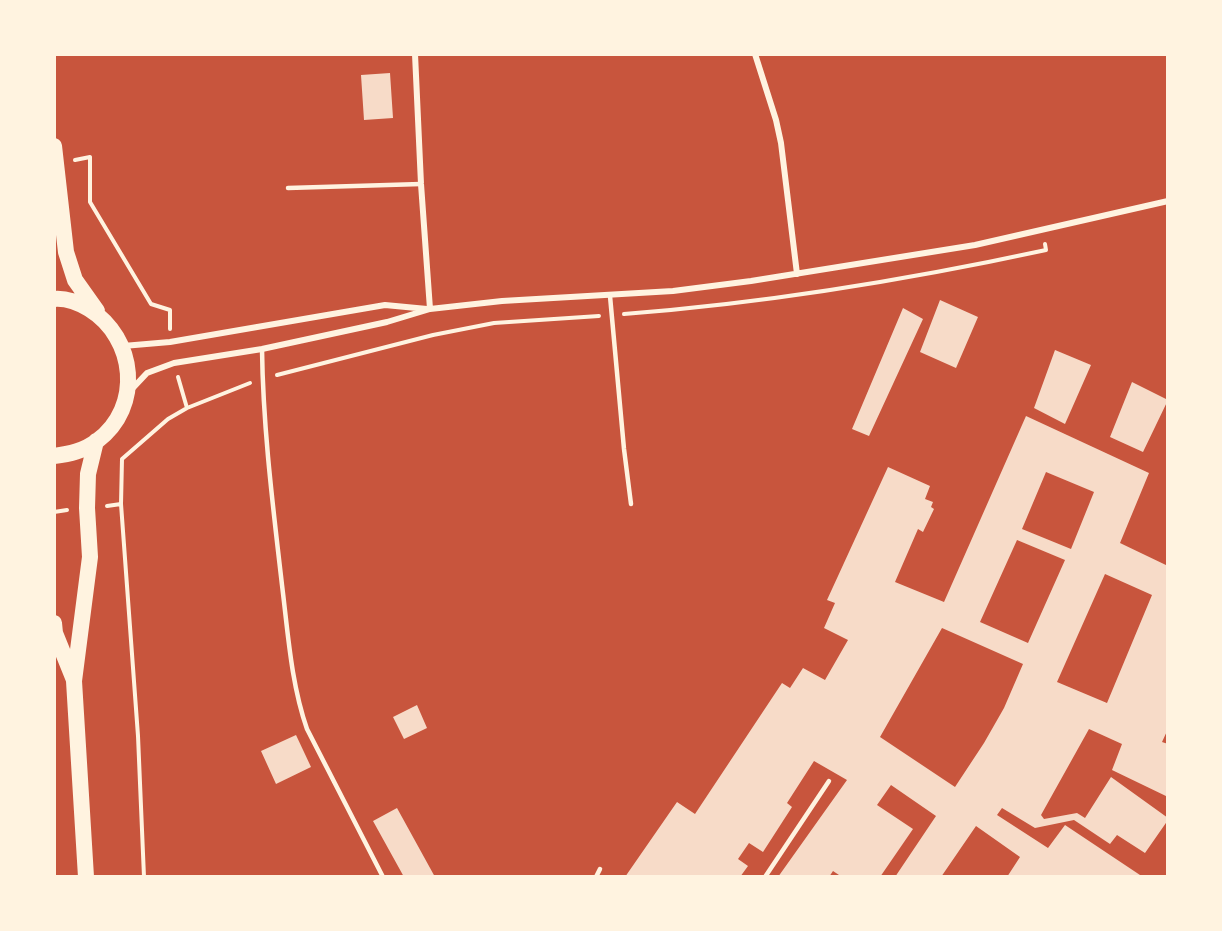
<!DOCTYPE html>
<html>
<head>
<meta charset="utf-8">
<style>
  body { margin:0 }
  #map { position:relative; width:1222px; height:931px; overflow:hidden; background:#c8553d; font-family:Raleway,sans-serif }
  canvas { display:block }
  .frame { position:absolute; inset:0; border:56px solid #fff3e0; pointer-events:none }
</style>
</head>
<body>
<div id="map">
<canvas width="1222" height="931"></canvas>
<div class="frame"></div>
</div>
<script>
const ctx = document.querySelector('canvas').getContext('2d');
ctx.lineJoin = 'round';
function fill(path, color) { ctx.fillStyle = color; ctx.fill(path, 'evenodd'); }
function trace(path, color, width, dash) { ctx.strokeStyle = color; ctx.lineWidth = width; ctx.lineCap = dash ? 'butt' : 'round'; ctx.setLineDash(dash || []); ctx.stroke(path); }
fill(new Path2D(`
  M390 73 393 118 364 120 361 75Z
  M940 300 978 317 956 368 920 352Z
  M903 308 923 319 869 436 852 429Z
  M1055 350 1091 365 1065 424 1034 408Z
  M1132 382 1168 400 1143 452 1110 437Z
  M1026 416 1149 473 1120 543 1168 566V729L1162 742 1168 744V797L1112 770 1122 744 1089 729 1041 815 1044 819 1077 813 1085 818 1111 777 1168 818V820L1145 853 1117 835 1110 844 1074 820 1035 828 1002 808 997 815 1048 848 1065 825 1140 875 1139 877H1007L1020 857 976 826 941 877H895L936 816 891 785 877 805 913 829 880 877H842L833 871 829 877H778L847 780 814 761 787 803 792 807 763 852 749 843 738 859 748 866 740 877H625L677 802 695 814 782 683 790 688 803 668 825 680 848 640 824 628 835 603 827 600 888 467 930 486 925 499 933 502 931 507 934 509 923 532 918 529 895 582 944 602ZM1046 472 1094 492 1071 549 1022 529ZM1017 540 1065 560 1028 643 980 622ZM1105 574 1152 595 1107 703 1057 682ZM942 628 1023 664 1004 708 984 743 955 787 880 737Z
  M417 705 427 728 404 739 393 717Z
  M296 735 311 767 276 784 261 751Z
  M397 808 435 877H404L373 821Z`), '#f7dbc8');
trace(new Path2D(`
  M75 160 90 157V202L151 304 170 310V329
  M624 314C767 303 907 280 1046 250L1045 244
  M277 375 433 335 494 323 599 316
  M178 377 187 408
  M107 506 121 504
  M54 512 67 510
  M144 877 138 736 121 504 122 459 168 419 187 408 250 383`), '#fff3e0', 4);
trace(new Path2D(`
  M288 188 421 184
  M610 296 624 449 631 504
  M262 349C263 428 273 507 282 585 288 633 291 683 307 729L383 877
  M596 877 600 869
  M765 877 829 781`), '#fff3e0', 4.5);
trace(new Path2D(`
  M415 54 421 184 430 309
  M755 54 776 120 781 143 797 274
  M123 346 170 342 385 305 427 309
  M131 390 147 373 174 363 262 349 387 322 430 309 502 301 673 291 751 281 975 245 1168 201`), '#fff3e0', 6);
trace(new Path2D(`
  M54 146 66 252 75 280 97 311
  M54 299C66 298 79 303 89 309 136 338 143 407 97 441 84 451 69 454 54 456
  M54 623 55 633 74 680
  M86 877 74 681 90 557 87 508 88 474 96 441`), '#fff3e0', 16);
</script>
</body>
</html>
